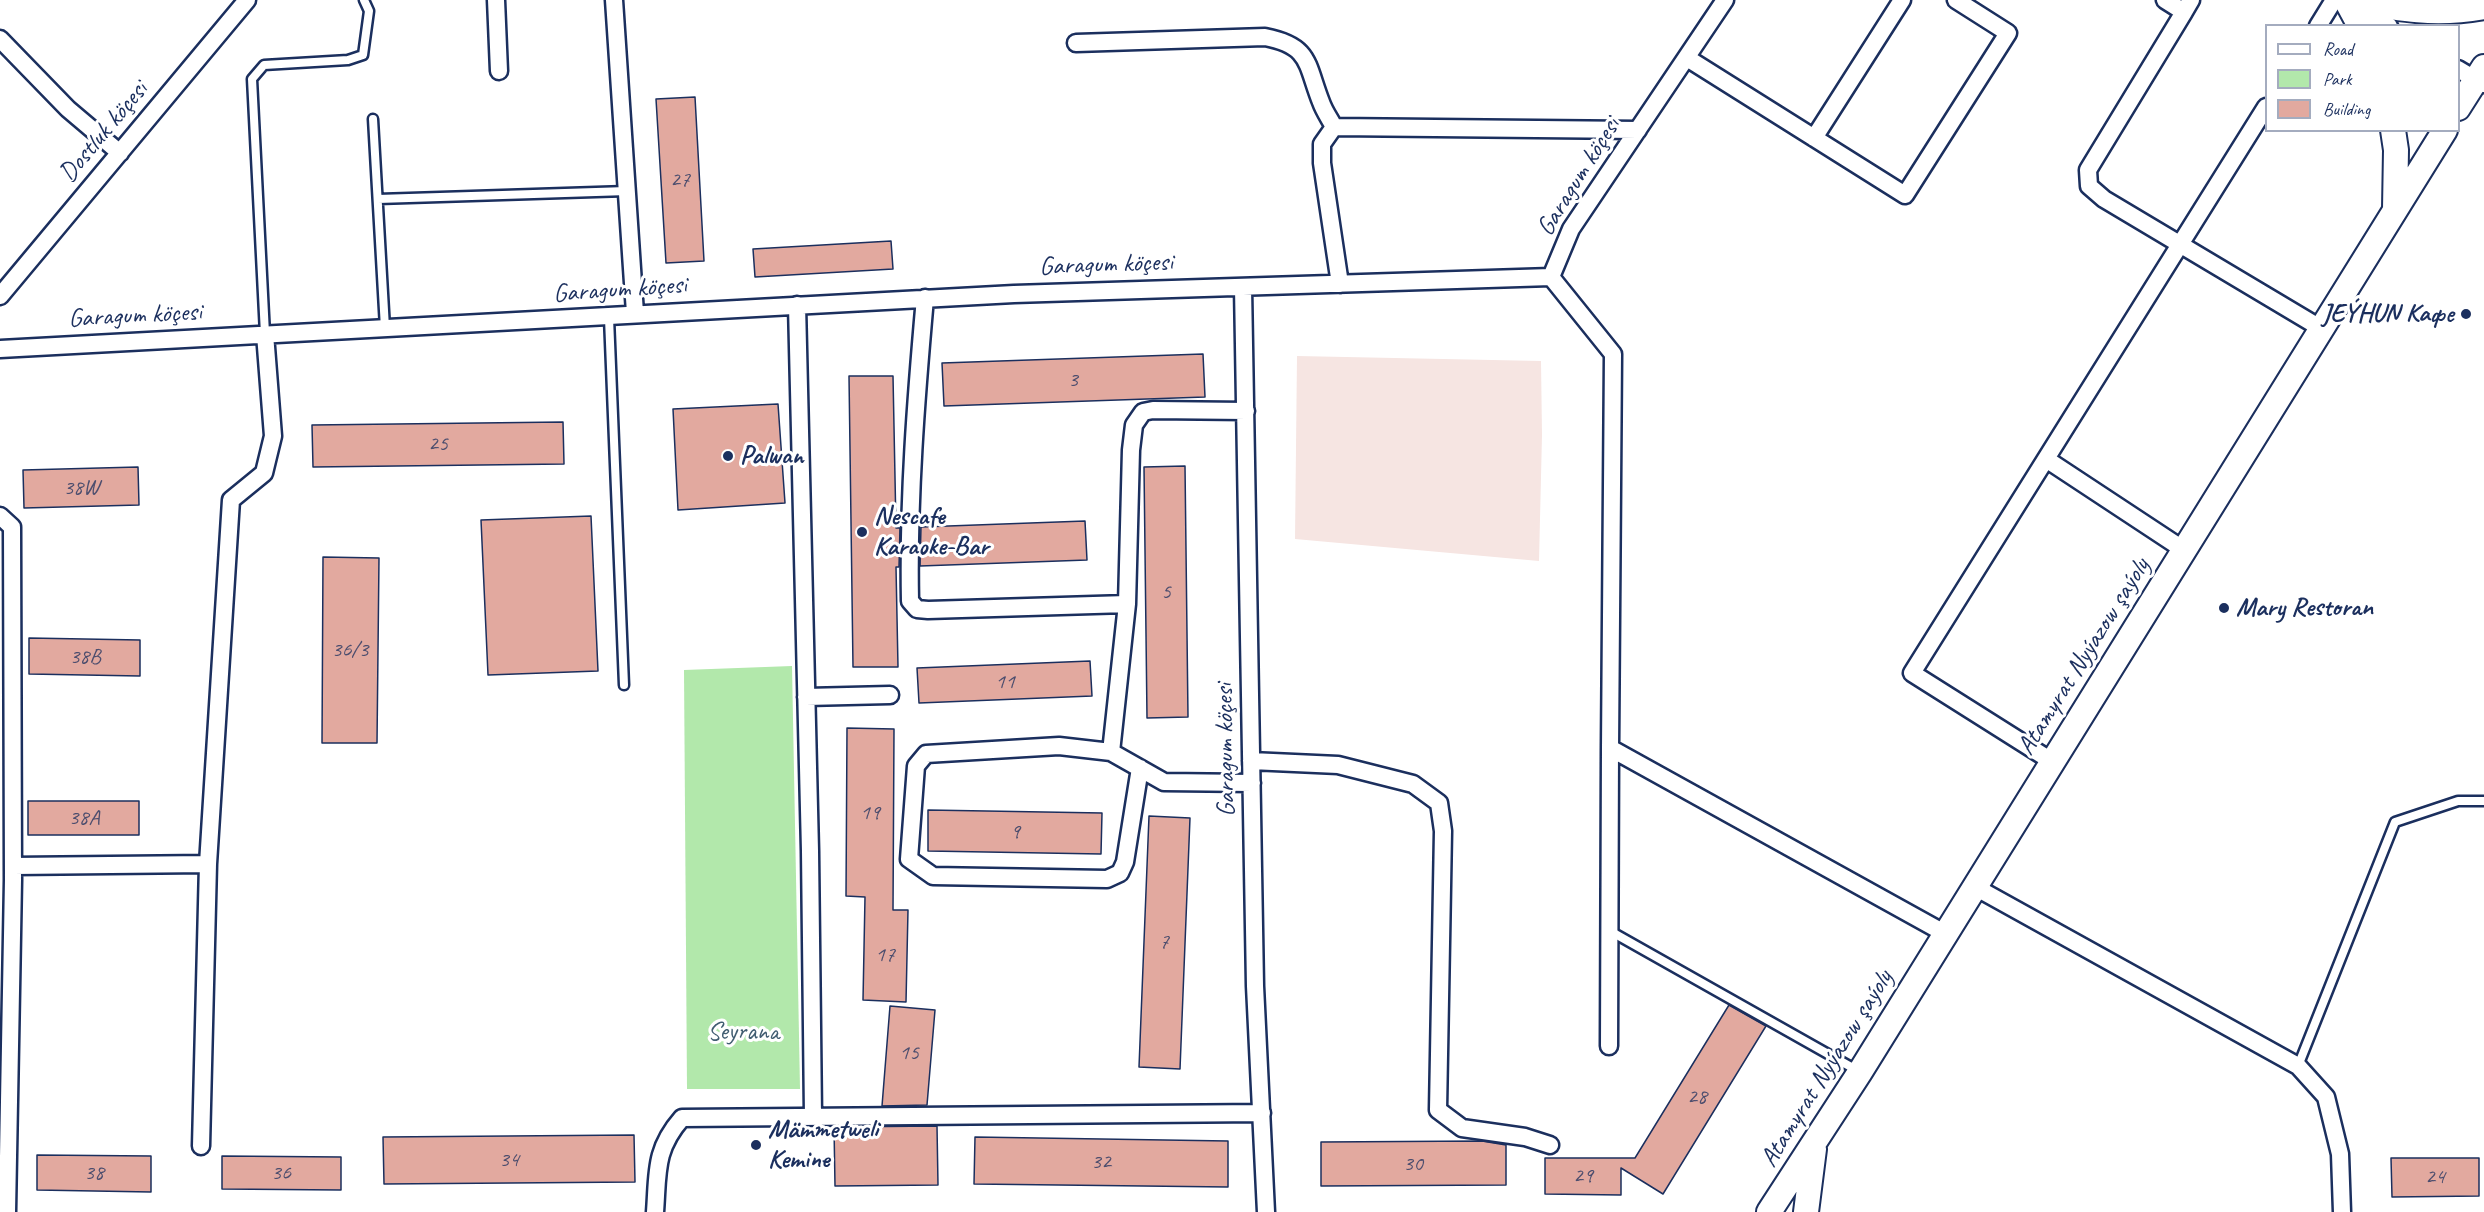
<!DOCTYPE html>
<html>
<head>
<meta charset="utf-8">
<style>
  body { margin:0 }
  #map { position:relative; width:2484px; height:1212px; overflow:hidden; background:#fff; font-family:Caveat,sans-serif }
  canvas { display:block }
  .legend { position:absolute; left:2265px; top:24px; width:195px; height:108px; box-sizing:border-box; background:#fff; border:2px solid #a4acbf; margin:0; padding:8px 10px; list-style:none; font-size:18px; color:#1b2f5e }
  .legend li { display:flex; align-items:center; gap:12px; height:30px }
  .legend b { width:30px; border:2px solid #a4acbf }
</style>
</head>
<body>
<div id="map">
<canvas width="2484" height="1212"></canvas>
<ul class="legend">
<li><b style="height:8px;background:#fff"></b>Road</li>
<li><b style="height:16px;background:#b2e8ab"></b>Park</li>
<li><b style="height:16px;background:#e2a99f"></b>Building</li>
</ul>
</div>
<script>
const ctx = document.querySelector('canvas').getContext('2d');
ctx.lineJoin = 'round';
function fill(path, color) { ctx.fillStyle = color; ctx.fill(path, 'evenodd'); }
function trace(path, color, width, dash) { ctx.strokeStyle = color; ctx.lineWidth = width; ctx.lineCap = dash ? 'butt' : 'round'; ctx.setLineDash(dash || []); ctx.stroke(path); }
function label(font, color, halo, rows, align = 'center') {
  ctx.font = font + ' Caveat,sans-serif'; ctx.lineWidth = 6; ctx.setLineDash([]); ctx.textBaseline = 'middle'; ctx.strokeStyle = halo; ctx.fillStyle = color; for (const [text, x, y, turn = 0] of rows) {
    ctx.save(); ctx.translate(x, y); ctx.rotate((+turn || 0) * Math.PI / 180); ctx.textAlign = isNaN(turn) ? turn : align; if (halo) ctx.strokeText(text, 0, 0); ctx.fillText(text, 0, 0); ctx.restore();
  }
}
fill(new Path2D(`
  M1297 356 1541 361 1542 435 1539 561 1295 539Z`), '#f6e5e2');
fill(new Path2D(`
  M792 666 800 1089H687L684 670Z`), '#b2e8ab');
const building = new Path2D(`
  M695 97 704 261 666 263 656 99Z
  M891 241 893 269 755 277 753 249Z
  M1203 354 1205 397 944 406 942 363Z
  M849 376H893L896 528H900L899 567H896L898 667H853Z
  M778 404 785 503 678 510 673 409Z
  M563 422 564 464 313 467 312 425Z
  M1185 466 1188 717 1147 718 1144 467Z
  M138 467 139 505 24 508 23 470Z
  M591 516 598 671 488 675 481 520Z
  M1085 521 1087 560 920 566 921 527Z
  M323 557 379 558 377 743H322Z
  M29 638 140 640V676L29 674Z
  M1090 661 1092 696 919 703 917 668Z
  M847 728 894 729 893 910H908L906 1002 863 1000 865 897 846 896Z
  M28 801H139V835H28Z
  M928 810 1102 813 1101 854 928 851Z
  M1149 816 1190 818 1180 1069 1139 1067Z
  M1729 1005 1766 1026 1663 1194 1621 1168V1195L1545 1194V1158H1635Z
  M890 1006 935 1010 927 1105 882 1106Z
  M937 1126 938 1185 835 1186 834 1127Z
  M634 1135 635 1182 384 1184 383 1137Z
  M975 1137 1228 1141V1187L974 1184Z
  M1482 1141 1506 1145V1185L1321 1186V1142Z
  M37 1155 151 1156V1192L37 1190Z
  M222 1156 341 1157V1190L222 1189Z
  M2391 1158H2479V1196L2392 1197Z`);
fill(building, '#e2a99f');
trace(building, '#1b2f5e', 1.5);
const lane = new Path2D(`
  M373 119 385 328
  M378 199 627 191
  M609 318 624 685
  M265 334 252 79 264 65 348 60 363 55 369 11 364 0
  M1610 931 1860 1072
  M2298 1066 2395 822 2458 801H2484`);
const street = new Path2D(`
  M496 0 499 71
  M614 0 635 313
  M2165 0 2184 12 2191 0
  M2356 5 2389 26
  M2184 12 2088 170 2089 186 2104 199 2322 329
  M2318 26 2334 0
  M0 39 68 109 120 153
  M1076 43 1265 37C1311 46 1306 64 1321 102 1324 111 1330 119 1334 127
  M1687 58 1905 195 2008 33 1956 0
  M2458 69 2483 84
  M1814 138 1902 0
  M1551 277 1613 354 1610 748 1946 934
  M1340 284 1322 163V144L1334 127 1638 130
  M1243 287 1255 986 1266 1212
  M0 296 247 0
  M925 298C916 399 908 500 910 601L917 609 928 610 1127 604
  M797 305 810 851 813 1116
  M0 349 1014 294 1551 277 1571 229 1725 0
  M2046 459 2184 550
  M0 516 12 527 13 880 7 1212
  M806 697 890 695
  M1111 752 1127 604 1131 450 1134 425 1143 412 1153 410 1246 411
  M1251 761 1338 765 1413 784 1439 803 1443 831 1438 1110 1462 1128 1525 1137 1550 1145
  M2053 762 1912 673 2266 107
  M1140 768 1125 862 1120 873 1107 879 933 876 909 859 916 766 926 754 1059 746 1111 752 1164 782 1252 783
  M13 866 208 864
  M1975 887 2298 1066 2326 1097 2340 1154 2342 1212
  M1609 1046 1610 748
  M201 1146 208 864 231 500 264 473 273 436 265 334
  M655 1212C658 1173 654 1150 682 1118L1262 1113`);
const secondary = new Path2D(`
  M2346 0 2360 26
  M2351 0C2399 9 2435 16 2484 7
  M2458 108 2484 67
  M2393 130 2396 150 2395 209
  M1769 1212 1860 1072 2445 130
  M1806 1212 1814 1149`);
trace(lane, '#1b2f5e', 13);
trace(street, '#1b2f5e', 21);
trace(secondary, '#1b2f5e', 28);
trace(lane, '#fff', 8);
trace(street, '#fff', 16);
trace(secondary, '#fff', 24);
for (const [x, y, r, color] of [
  [2466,314,6,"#1b2f5e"],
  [728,456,6,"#1b2f5e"],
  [862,532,6,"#1b2f5e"],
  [2224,608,6,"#1b2f5e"],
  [756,1145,6,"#1b2f5e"]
]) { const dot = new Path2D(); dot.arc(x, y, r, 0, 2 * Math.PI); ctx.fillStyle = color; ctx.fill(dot); trace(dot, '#fff', 2); }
label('22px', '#4d4e6e', null, [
  ["27",680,180],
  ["3",1073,380],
  ["25",438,444],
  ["38W",81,488],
  ["5",1166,592],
  ["36/3",350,650],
  ["38B",85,657],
  ["11",1005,682],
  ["19",870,813],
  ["38A",84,818],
  ["9",1015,832],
  ["7",1164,942],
  ["17",885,955],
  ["15",909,1053],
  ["28",1697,1097],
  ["34",509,1160],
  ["32",1101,1162],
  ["30",1413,1164],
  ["38",94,1173],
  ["36",281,1173],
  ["29",1583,1176],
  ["24",2435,1177]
]);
label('26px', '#1b2f5e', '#fff', [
  ["Dostluk köçesi",104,132,-50],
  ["Garagum köçesi",1579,177,-58],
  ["Garagum köçesi",1106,265,-2],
  ["Garagum köçesi",620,290,-4],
  ["Garagum köçesi",135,316,-3],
  ["Atamyrat Nyýazow şaýoly",2084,657,-58],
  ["Garagum köçesi",1226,750,-91],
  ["Atamyrat Nyýazow şaýoly",1827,1069,-58]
]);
label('bold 26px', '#1b2f5e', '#fff', [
  ["JEÝHUN Кафе",2454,314,"right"],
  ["Palwan",740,456],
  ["Nescafe",874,517],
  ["Karaoke-Bar",874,547],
  ["Mary Restoran",2236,608],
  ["Mämmetweli",768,1130],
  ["Kemine",768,1160]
], 'left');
label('26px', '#415d71', '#fff', [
  ["Seyrana",743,1032]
]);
</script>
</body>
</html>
